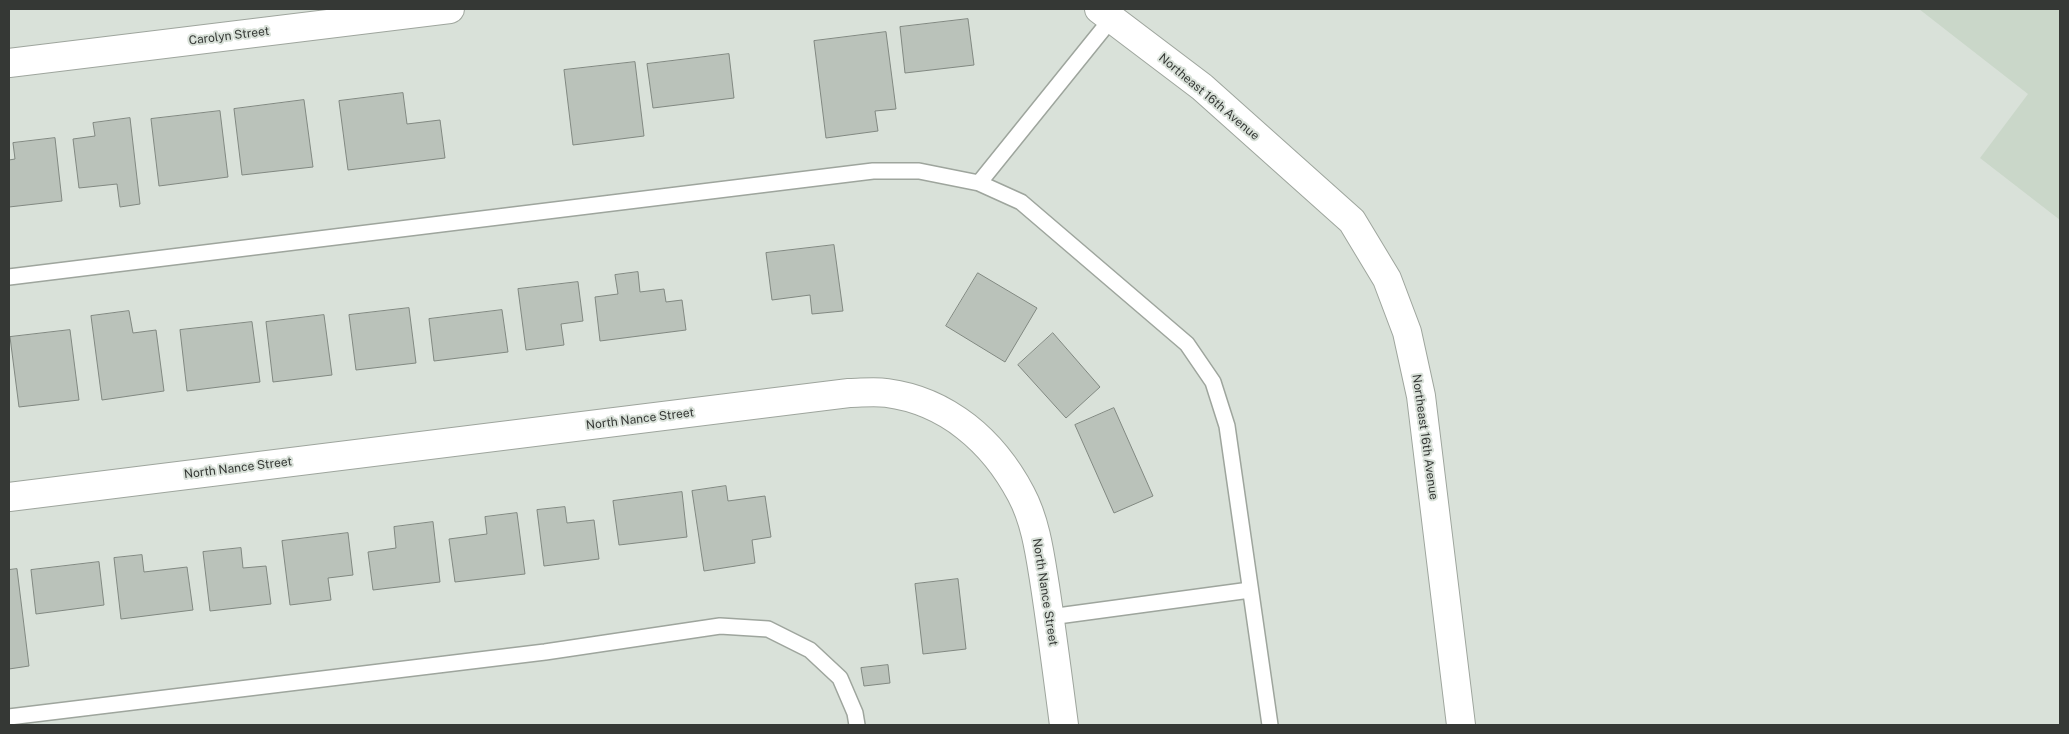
<!DOCTYPE html>
<html>
<head>
<meta charset="utf-8">
<style>
  body { margin:0 }
  #map { position:relative; width:2069px; height:734px; overflow:hidden; background:#d9e1d9; font-family:"Public Sans",sans-serif }
  canvas { display:block }
  .frame { position:absolute; inset:0; border:10px solid #353835; pointer-events:none }
</style>
</head>
<body>
<div id="map">
<canvas width="2069" height="734"></canvas>
<div class="frame"></div>
</div>
<script>
const ctx = document.querySelector('canvas').getContext('2d');
ctx.lineJoin = 'round';
function fill(path, color) { ctx.fillStyle = color; ctx.fill(path, 'evenodd'); }
function trace(path, color, width, dash) { ctx.strokeStyle = color; ctx.lineWidth = width; ctx.lineCap = dash ? 'butt' : 'round'; ctx.setLineDash(dash || []); ctx.stroke(path); }
function label(font, color, halo, rows, align = 'center') {
  ctx.font = font + ' "Public Sans",sans-serif'; ctx.lineWidth = 4; ctx.setLineDash([]); ctx.textBaseline = 'middle'; ctx.strokeStyle = halo; ctx.fillStyle = color; for (const [text, x, y, turn = 0] of rows) {
    ctx.save(); ctx.translate(x, y); ctx.rotate((+turn || 0) * Math.PI / 180); ctx.textAlign = isNaN(turn) ? turn : align; if (halo) ctx.strokeText(text, 0, 0); ctx.fillText(text, 0, 0); ctx.restore();
  }
}
fill(new Path2D(`
  M1919 9H2060V220L1980 158 2028 94Z`), '#cad7c9');
const building = new Path2D(`
  M968 19 974 65 905 73 900 27Z
  M886 32 896 109 875 111 878 131 826 138 814 41Z
  M729 54 734 98 653 108 647 64Z
  M635 62 644 136 573 145 564 70Z
  M403 93 407 124 440 120 445 158 348 170 339 101Z
  M304 100 313 167 242 175 234 109Z
  M220 111 228 177 159 186 151 119Z
  M130 118 140 204 120 207 117 184 79 188 73 139 95 136 93 123Z
  M55 138 62 201 9 207V160L15 159 13 143Z
  M834 245 843 311 812 314 810 295 772 300 766 253Z
  M638 272 640 292 664 289 666 302 682 300 686 330 600 341 595 297 618 294 615 275Z
  M978 273 1037 308 1005 362 946 326Z
  M578 282 583 321 561 324 564 345 526 350 518 289Z
  M409 308 416 363 356 370 349 315Z
  M502 310 508 352 434 361 429 319Z
  M129 311 133 333 156 330 164 391 102 400 91 316Z
  M324 315 332 375 273 382 266 322Z
  M252 322 260 382 187 391 180 330Z
  M70 330 79 400 19 407 10 337Z
  M1053 333 1100 387 1066 418 1018 365Z
  M1114 408 1153 496 1114 513 1075 425Z
  M726 486 728 501 765 496 771 537 752 540 755 563 704 571 692 491Z
  M682 492 687 537 619 545 613 501Z
  M565 507 567 523 594 520 599 559 544 566 537 510Z
  M517 513 525 574 455 582 449 539 487 534 485 517Z
  M433 522 440 582 373 590 368 552 396 548 394 527Z
  M348 533 353 575 328 578 331 600 290 605 282 541Z
  M241 548 243 568 266 566 271 604 210 611 203 552Z
  M142 555 144 572 187 567 193 610 121 619 114 558Z
  M99 562 104 605 36 614 31 570Z
  M17 569 29 666 9 669V570Z
  M958 579 966 649 923 654 915 584Z
  M888 665 890 683 864 686 861 668Z`);
fill(building, '#bac2ba');
trace(building, '#818881', 1);
const service = new Path2D(`
  M979 183 1112 18
  M9 277 873 171H919L979 183 1021 202 1187 344 1213 382 1227 426 1270 725
  M1050 617 1250 590
  M9 717 545 652 720 626 768 629 810 650 840 678 855 713 857 725`);
const minor = new Path2D(`
  M1099 9 1202 87 1352 221 1387 279 1407 332 1421 396 1461 725
  M9 63 450 9
  M9 497 849 393C861 393 874 391 887 393 947 401 993 441 1021 494 1036 522 1040 555 1045 586 1052 632 1058 679 1064 725`);
trace(service, '#9ea59d', 18);
trace(minor, '#9ea59d', 30);
trace(service, '#fff', 15);
trace(minor, '#fff', 28);
label('12px', '#353835', '#d9e1d9', [
  ["Carolyn Street",229,36,-7],
  ["Northeast 16th Avenue",1209,97,40],
  ["North Nance Street",640,419,-7],
  ["Northeast 16th Avenue",1425,437,82],
  ["North Nance Street",238,468,-7],
  ["North Nance Street",1045,592,81]
]);
</script>
</body>
</html>
